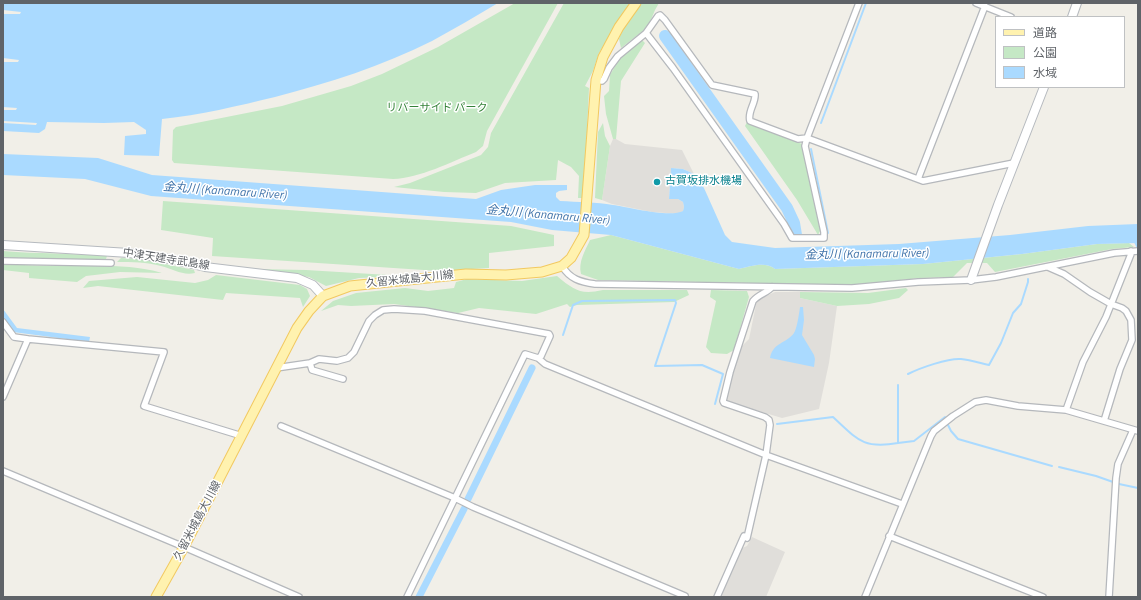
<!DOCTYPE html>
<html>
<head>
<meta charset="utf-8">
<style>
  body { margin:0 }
  #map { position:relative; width:1141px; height:600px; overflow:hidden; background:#f1efe8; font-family:"Source Sans 3","Noto Sans JP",sans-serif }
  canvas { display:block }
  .frame { position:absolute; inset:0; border:4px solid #5f6368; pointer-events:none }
  .legend { position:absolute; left:995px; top:16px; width:130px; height:72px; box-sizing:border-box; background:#fff; border:1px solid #bfc1c3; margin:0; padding:5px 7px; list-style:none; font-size:12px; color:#5f6368 }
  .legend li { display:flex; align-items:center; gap:8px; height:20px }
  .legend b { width:20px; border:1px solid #bfc1c3 }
</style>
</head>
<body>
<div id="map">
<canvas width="1141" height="600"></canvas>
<div class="frame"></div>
<ul class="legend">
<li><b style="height:5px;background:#fff2af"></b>道路</li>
<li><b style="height:11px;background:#c5e8c5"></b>公園</li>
<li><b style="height:11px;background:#aadaff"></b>水域</li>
</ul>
</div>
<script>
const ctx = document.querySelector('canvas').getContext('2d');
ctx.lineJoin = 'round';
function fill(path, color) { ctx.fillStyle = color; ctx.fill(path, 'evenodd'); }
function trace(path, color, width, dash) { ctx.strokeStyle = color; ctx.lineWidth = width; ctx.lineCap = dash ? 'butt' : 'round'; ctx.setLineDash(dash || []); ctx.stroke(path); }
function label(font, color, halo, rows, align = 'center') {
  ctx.font = font + ' "Source Sans 3","Noto Sans JP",sans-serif'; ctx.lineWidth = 3; ctx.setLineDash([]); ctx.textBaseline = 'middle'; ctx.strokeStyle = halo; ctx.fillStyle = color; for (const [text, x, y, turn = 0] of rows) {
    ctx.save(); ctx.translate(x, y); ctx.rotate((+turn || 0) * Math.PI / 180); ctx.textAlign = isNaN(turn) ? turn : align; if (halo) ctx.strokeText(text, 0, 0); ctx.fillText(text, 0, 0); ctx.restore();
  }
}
fill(new Path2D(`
  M613 139H616L625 144 682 150 694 174 683 169 671 168 669 199H678L683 202 684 207 683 211 678 214 652 212 612 204 602 200 610 146Z
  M775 292H800V298L837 306 829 363 819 409 782 418 725 401 732 373 742 346 749 339 757 300Z
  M752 537 785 552 766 597H720L740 549 747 546Z`), '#e0deda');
fill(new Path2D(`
  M515 3H558L487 131 483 146 476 152C451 162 420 178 393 179L174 163 172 160 173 130 176 127 282 106 351 86 382 74 438 47Z
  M564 3H630L599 53 593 71 585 86 589 88 584 198H578L579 176 571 167 558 160 556 180 505 183 476 193 444 192 394 187 410 183 481 155 488 147 491 133Z
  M640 3H659L655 10 648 27 621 48 619 39 622 29Z
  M642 40 645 43 621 81 616 139H613L606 114 604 96 609 91 610 75 619 59Z
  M747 122 802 144 821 229 818 235 797 200 745 126Z
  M603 123 605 136 610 146 602 200 595 198 598 132Z
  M163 201 511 226 554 235V246L489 253V268L439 271 212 256 213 238 161 230Z
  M611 235 739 269C750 266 766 261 775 269L923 264 1022 254 1097 244 1129 243 1134 247 1112 249 995 272 987 263H967L953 277 920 278 853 285 598 280 581 274C578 262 585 251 590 240Z
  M3 251C38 254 72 253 107 256L106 259 44 260 3 258Z
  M121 258 141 259 194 270 195 273C183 276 173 269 161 266 147 262 132 262 117 262Z
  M3 264C24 265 46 266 67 266 99 266 131 264 162 273L120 272 86 276 77 282 29 278V273L3 270Z
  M255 269 306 270 405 276 359 278 326 286 309 277Z
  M216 275 300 285 307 289 310 296 303 307 300 298 226 293 223 300 98 286 83 288 89 281 137 277 195 283 208 280Z
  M557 276C574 290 580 295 603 290H687L689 295 674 302 577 305 570 307 567 304 536 314 479 308 458 313 394 304 351 306 338 305 321 311 333 301 356 293 405 288 428 291 454 288 456 282 467 279 522 281Z
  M906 288 908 290 899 298 869 304 837 306 800 298V292L868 293Z
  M711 290 747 291 749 297 734 350 727 354 711 353 706 347 716 301 710 297Z`), '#c5e8c5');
fill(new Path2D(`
  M3 3H498C476 16 454 29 432 41 382 66 329 83 275 97 238 106 200 115 162 119L159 156 124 155 125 136 146 134V130L134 122 104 123 47 122 45 129 39 133 3 131V123L36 125 37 123 3 121V110H16L17 108 3 107V62H18L19 60 3 58V14H20L21 12 3 10Z
  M3 154 98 158 152 175 476 199 501 190 535 185H567V190L559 191 556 193V197L560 201C578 202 596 202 613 205 628 207 670 218 683 211L684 207 683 202 678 199H669L671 168 683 169 694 174 704 188 725 235 732 242 775 248 899 244 1010 235 1088 226 1138 224V243L1097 244 1022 254 923 264 775 269C766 261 750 266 739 269L611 235 552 230 511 222 151 196 85 179 3 175Z
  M800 307H803L804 320 802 335 814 355 815 359 814 367 770 358C773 342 786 344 794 333 797 328 799 314 800 307Z
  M3 309 17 328 90 337 89 342 13 332 3 316Z`), '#aadaff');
trace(new Path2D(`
  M821 123 866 3
  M811 149 828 233
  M1135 242 1138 248
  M563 335 573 305 582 301 675 300 676 303 655 366 702 365 723 374 715 404
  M908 374C920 368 948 358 961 359 970 360 980 363 989 365L1001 343 1013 313 1021 304 1028 282V279
  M777 424 833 417C858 440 863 449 898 443V385
  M948 425 951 431 958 439 1052 466
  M898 443 914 441 945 417
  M1059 467 1096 476 1113 482
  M1119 484 1138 488`), '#aadaff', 2);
trace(new Path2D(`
  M468 499 532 368
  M419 597 464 509`), '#aadaff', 7);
trace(new Path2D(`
  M665 36 787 208 794 223 796 235`), '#aadaff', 12);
const street = new Path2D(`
  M859 3 807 138 923 181 1014 163
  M976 3 1011 17
  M596 80 602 81 604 79 609 68 618 56 646 33 658 16 660 15 665 20 712 85 755 94C756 103 747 112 750 121L798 139 807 138 805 146 824 232V238H792L784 224 673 68 646 33
  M918 179 985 6
  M3 261 111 263
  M562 266C570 279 580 282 595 284L852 288 918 282 971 280 996 277 1114 253 1138 251
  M1048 267 1064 274 1090 292 1111 304 1122 308 1126 311 1131 320 1132 340 1120 369 1104 421
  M3 322 14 337 28 339 3 397
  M28 339 164 352 144 406 242 436
  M310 363 312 370 343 379
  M276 368 310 363 319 359 337 361 348 358 354 352 369 321 375 315 383 310 394 309 425 311 549 334 550 336 541 356 538 358 545 364 766 455 902 504
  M1066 410 1083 362 1106 317 1131 254V251
  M281 426 455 498 473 507 685 596
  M3 471 184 547 299 597
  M889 536 1043 597
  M407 597 525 354 538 358
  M717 597 744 536 747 538 766 455 770 425 769 420 765 417 724 403 723 401 730 372 753 301C759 294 767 293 772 287
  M865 597 931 436 934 431 953 416 975 402 986 400 1018 406 1066 410 1138 431
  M1109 597 1116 478 1118 464 1133 430`);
const secondary = new Path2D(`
  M1072 17 1077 3
  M3 245 129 253 170 259 205 267 297 278 313 285 323 296
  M971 280 998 205 1044 87`);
const primary = new Path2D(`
  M156 597 184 547 297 328 309 311 323 296 350 286 466 274 506 275 542 272 562 266 571 258 584 235 596 80 603 57 619 27 636 3`);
trace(street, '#b5b8bc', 8);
trace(secondary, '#b6babf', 10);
trace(primary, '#f2c960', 11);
trace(street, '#fff', 5.5);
trace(secondary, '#fff', 8);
trace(primary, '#fff2af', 9);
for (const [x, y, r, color] of [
  [657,182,4,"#0f9aa8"]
]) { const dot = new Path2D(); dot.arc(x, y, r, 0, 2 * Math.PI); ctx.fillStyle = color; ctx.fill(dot); trace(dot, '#fff', 1.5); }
label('11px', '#348238', '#fff', [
  ["リバーサイド パーク",437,109]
]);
label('11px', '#0d838f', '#fff', [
  ["古賀坂排水機場",665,182]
], 'left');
label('11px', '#5f6368', '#fff', [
  ["中津天建寺武島線",166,260,9],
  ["久留米城島大川線",410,280,-6],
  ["久留米城島大川線",198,521,-62]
]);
label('italic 12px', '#4174aa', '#fff', [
  ["金丸川 (Kanamaru River)",225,192,4],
  ["金丸川 (Kanamaru River)",548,216,5],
  ["金丸川 (Kanamaru River)",867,255,-1]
]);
</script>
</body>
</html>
